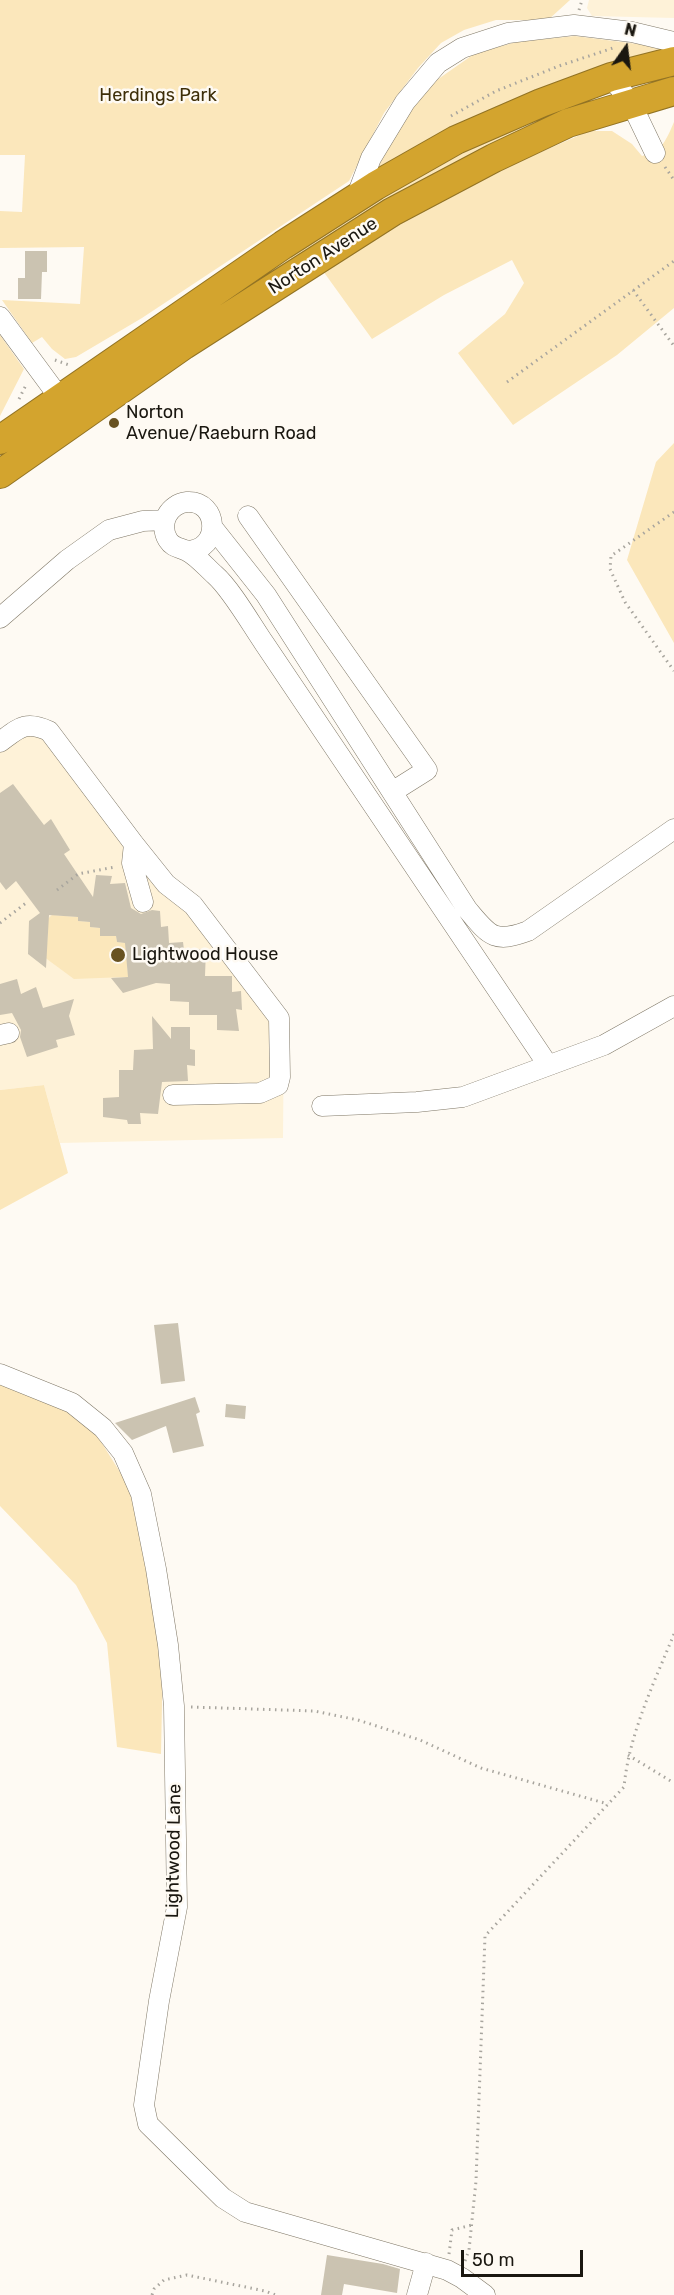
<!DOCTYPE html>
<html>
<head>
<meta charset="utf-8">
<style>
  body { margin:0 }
  #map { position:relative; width:674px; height:2295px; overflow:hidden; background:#fefaf3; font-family:Rubik,sans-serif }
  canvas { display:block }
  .north { position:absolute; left:596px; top:18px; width:60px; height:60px; -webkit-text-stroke:4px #fefaf3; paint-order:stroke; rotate:14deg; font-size:16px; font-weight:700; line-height:24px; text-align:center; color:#1a1710 }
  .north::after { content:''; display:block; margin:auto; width:21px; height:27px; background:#1a1710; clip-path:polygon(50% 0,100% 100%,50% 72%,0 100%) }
  .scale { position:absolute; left:461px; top:2250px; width:122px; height:27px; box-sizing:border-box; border:3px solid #1a1710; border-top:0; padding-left:8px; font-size:18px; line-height:21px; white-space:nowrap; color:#1a1710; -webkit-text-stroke:4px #fefaf3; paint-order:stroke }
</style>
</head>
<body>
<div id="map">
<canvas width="674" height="2295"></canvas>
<div class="north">N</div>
<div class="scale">50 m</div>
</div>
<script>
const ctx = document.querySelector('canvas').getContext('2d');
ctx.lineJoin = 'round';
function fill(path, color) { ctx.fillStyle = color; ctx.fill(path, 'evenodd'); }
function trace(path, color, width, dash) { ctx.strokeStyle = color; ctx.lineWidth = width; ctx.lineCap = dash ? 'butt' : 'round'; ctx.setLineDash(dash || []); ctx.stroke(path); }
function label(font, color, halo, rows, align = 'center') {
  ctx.font = font + ' Rubik,sans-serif'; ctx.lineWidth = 5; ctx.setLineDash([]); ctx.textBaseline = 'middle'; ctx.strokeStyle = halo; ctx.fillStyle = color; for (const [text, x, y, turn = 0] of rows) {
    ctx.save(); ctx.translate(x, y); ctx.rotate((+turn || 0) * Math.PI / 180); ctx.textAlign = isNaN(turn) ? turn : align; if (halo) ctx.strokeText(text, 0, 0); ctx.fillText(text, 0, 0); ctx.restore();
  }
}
fill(new Path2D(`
  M589 0H674V18L592 16 587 8Z
  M33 719 284 1020 283 1138 60 1143 44 1085 0 1090V732Z`), '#fef2d8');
fill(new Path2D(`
  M0 0H570L548 20H496L464 30 441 43 418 68 384 113 349 181 142 318 76 357 65 359 52 349 42 337 32 343 2 300 80 304 84 247 0 248V211L22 212 25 155H0Z
  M575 36 661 47 659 55 372 174 400 121 434 82 474 54 516 42Z
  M545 119 0 466V453L330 227 480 143Z
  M674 122V308L617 355 513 425 458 353 505 314 524 283 512 260 444 295 372 339 323 271 373 238 475 181 589 131H612L632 144 642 156C663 151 666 140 674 122Z
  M0 335 24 369 0 416Z
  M674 443V643L627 560 656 462Z
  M52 915 78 917V921L90 922V927L100 928V936H116L117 942 137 944 126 952 128 974H148L131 983 125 977 74 979 36 951 35 943 47 944 48 927 38 928Z
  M44 1085 68 1173 0 1210V1090Z
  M0 1382 48 1398 88 1421 135 1496 163 1655 161 1754 117 1747 107 1643 76 1585 0 1506Z`), '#fbe7bb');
fill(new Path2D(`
  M25 251H47V272H42L41 299H18V278H25Z
  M13 784 44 825 51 819 70 850 64 854 93 897 96 875 112 876 110 884 125 883 131 908 141 914 152 910 160 911 161 927 168 926 169 943 183 942 184 950 206 949 205 976H232V992L241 991 242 1010 236 1009 239 1031 217 1030V1015H189V1002L170 1001V984L156 983 123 993 111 978 128 977 125 943 117 942 116 936H100V928L90 927V922L78 921V917L49 915 46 968 28 954 29 921 40 913 16 881 6 890 0 882V793Z
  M17 979 21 994 36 987 43 1008 74 999 69 1016 75 1035 56 1040 58 1047 27 1057 20 1037 21 1030 12 1013 0 1015V984Z
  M152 1016 171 1039V1027H190V1049L195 1050V1066L187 1065 188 1081 162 1082 158 1114 140 1113 141 1124H128L127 1120 103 1117V1098L119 1097V1070H133L134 1050 153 1049Z
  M178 1323 185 1381 161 1384 154 1325Z
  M195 1397 200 1412 196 1414 204 1446 173 1453 166 1426 132 1440 115 1423Z
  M226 1404 246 1406 245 1419 225 1417Z
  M327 2255 383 2264 400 2269 397 2293 344 2284 342 2295H321Z`), '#cbc3b1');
const minor = new Path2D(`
  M611 77 631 103 655 153
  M356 198 371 158 405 102 438 63 462 48 508 33 574 25 632 32 674 42
  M0 317 59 397
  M248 516 427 770 392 792
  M213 528 266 595 467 909C489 935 493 944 528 931L674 829
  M187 551C222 550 219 500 187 502 169 504 158 523 168 540 173 548 179 547 187 551 197 556 207 568 215 575 231 589 251 624 264 643L548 1065
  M0 618 67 560 109 530 143 521 165 520
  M0 742C19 728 25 720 49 731L134 844 166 884 193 905 279 1018 280 1077 278 1085 260 1093 173 1095
  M134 844 132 863 143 902
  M0 1035 9 1033
  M322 1106 417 1102 463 1097 604 1045 674 1006
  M0 1374 72 1403 103 1428 123 1453 141 1494 156 1569 168 1645 174 1706 177 1907 159 2001 144 2105 148 2124 223 2198 245 2212 447 2270 462 2278 485 2295
  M417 2295 426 2263`);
const highway = new Path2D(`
  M0 440 283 245 375 186 456 140 541 103 611 77 674 61
  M0 474 184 345 392 212 494 158 568 123 674 91`);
trace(minor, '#7f7766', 21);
trace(highway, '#927324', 30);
trace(new Path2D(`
  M579 10 582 0
  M451 116 496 91 559 66 613 48
  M665 167 674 180
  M633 290 674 346
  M55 360 69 365
  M507 382 674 261
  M19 399 27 383
  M674 512 611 556 610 569 625 602 674 671
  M57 890 78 874 115 867
  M0 923 26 903
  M191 1707 314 1711 358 1720 420 1740 481 1768 608 1804
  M628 1755 674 1783
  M449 2254 452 2230 472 2225
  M465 2261 469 2250 476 2181 485 1936 624 1787C629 1734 654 1683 674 1634
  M152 2295 154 2289 164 2280 187 2275 265 2291 276 2295`), '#a8a59e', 3, [1.5, 4.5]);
trace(minor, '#fff', 20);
trace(highway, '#d3a42e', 28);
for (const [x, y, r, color] of [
  [114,423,6,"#685221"],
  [118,955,8,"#685221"]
]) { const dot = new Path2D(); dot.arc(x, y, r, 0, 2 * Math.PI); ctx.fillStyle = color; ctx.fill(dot); trace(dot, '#fefaf3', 2); }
label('18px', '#3e2f09', '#fefaf3', [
  ["Herdings Park",158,96]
]);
label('18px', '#1a1710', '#fefaf3', [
  ["Norton Avenue",323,256,-33],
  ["Lightwood Lane",174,1851,-89]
]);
label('18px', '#1a1710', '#fefaf3', [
  ["Norton",126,413],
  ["Avenue/Raeburn Road",126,434],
  ["Lightwood House",132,955]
], 'left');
</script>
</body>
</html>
